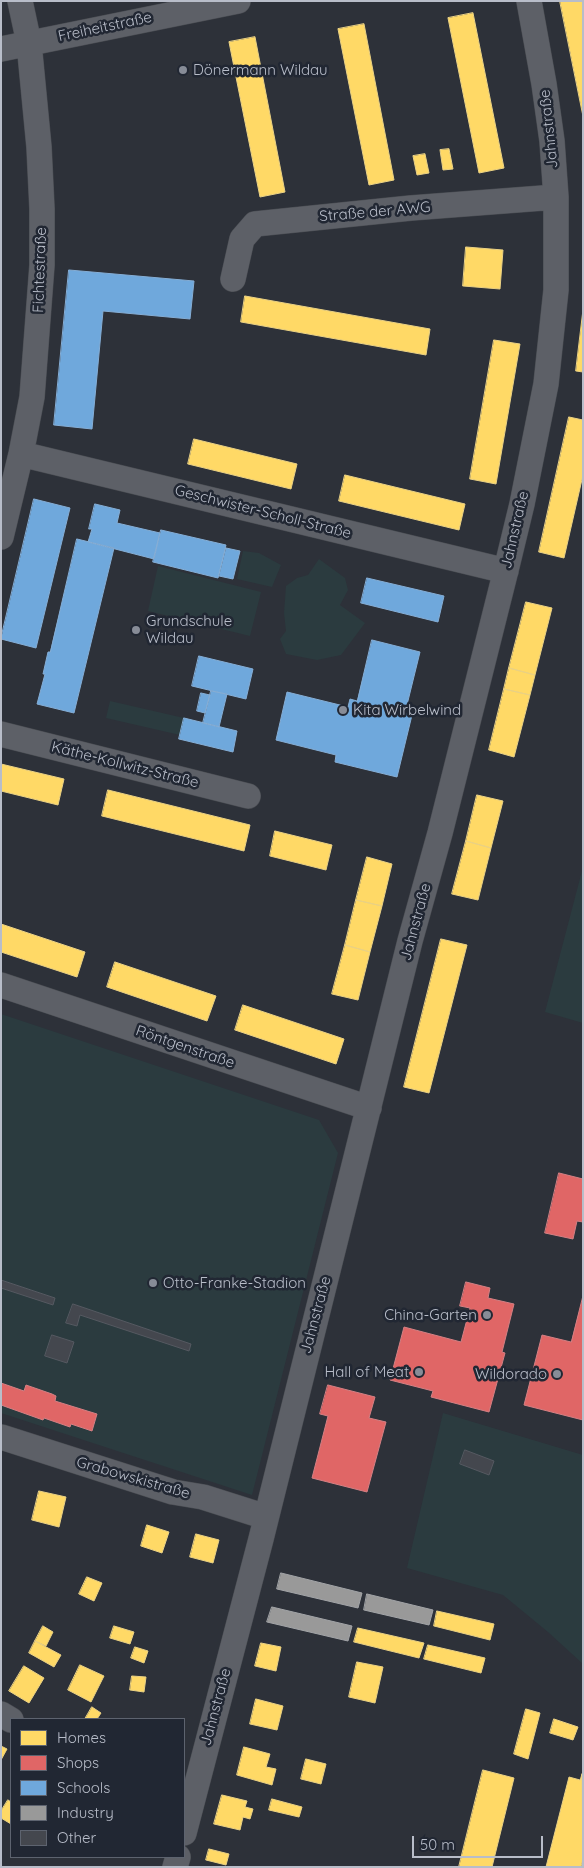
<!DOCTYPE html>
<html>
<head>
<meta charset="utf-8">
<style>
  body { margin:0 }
  #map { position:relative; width:584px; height:1868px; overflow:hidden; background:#2d3139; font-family:Quicksand,sans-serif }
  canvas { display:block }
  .frame { position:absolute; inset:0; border:2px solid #b8bdc9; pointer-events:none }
  .legend { position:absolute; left:10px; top:1718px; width:175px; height:140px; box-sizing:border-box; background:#212733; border:1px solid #5d636f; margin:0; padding:6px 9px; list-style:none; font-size:15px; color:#b8bdc9 }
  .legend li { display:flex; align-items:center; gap:10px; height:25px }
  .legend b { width:25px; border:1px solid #5d636f }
  .scale { position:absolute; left:412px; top:1836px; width:131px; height:22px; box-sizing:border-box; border:2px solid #b8bdc9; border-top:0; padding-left:6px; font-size:15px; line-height:18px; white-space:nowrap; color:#b8bdc9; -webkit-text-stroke:4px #212733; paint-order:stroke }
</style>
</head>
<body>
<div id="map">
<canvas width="584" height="1868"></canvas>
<div class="frame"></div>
<ul class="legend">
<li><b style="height:14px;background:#ffd966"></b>Homes</li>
<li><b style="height:14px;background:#e06666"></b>Shops</li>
<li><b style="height:14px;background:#6fa8dc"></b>Schools</li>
<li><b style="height:14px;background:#999"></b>Industry</li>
<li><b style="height:14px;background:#44474e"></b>Other</li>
</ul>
<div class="scale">50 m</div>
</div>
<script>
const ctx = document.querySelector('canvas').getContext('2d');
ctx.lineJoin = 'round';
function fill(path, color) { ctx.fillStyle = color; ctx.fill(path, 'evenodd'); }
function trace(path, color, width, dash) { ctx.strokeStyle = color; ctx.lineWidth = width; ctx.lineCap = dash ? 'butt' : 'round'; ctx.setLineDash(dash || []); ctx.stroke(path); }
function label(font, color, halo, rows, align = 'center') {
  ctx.font = font + ' Quicksand,sans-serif'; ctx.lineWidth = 5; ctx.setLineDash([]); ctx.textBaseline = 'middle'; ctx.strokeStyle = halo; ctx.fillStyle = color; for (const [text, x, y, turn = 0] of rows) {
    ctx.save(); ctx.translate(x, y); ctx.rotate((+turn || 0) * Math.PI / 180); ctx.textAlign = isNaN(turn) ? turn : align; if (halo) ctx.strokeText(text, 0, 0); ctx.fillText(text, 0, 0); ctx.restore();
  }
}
fill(new Path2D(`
  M243 551 259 553 281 565 272 587 237 579Z
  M319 559 345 578 348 590 340 605 365 623 341 655 317 660 286 654 280 639 286 631 284 613 286 586 297 578 308 575Z
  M158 566 261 592 250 636 148 611Z
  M110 701 184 718 180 735 106 718Z
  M583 867V1023L545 1012Z
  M1 1014 319 1120 338 1153 252 1495 1 1413Z
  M443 1413 583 1455V1664L548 1632 503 1595 407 1568Z`), '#2b3b3f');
const homes = new Path2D(`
  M560 1H583V116Z
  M473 13 504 168 479 173 448 18Z
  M364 24 394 180 369 185 338 29Z
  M255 37 285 192 260 197 229 42Z
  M449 149 453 169 443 170 440 150Z
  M425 154 429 173 417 175 413 156Z
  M466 247 503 250 500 289 463 286Z
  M245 296 430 329 426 355 241 322Z
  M583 310V372L576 371Z
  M494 340 520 344 496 484 470 479Z
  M569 417 583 420V475L564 558 539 552Z
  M194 439 297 464 291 489 188 464Z
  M345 475 465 504 459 530 339 501Z
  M526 602 552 608 535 675 509 668Z
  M509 668 535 675 530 695 504 689Z
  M504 689 530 695 514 757 489 750Z
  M1 764 64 779 58 805 1 791Z
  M108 790 250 825 244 851 102 816Z
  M477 795 503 801 491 848 466 841Z
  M275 831 332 845 326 870 270 856Z
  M466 841 491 848 478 900 452 894Z
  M367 857 392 864 382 906 356 900Z
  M356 900 382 906 370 952 345 945Z
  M1 924 85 952 77 977 1 952Z
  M441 939 467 945 429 1093 404 1087Z
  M345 945 370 952 358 1000 332 994Z
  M115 962 216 996 207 1021 107 987Z
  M243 1005 344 1039 336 1064 235 1030Z
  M39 1491 66 1497 59 1527 32 1520Z
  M147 1525 169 1532 162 1553 141 1546Z
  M196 1534 219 1540 213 1563 190 1557Z
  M87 1577 102 1583 94 1601 79 1594Z
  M437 1611 494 1624 490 1640 434 1626Z
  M43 1626 53 1632 46 1646 35 1641Z
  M114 1626 134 1632 130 1644 110 1638Z
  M358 1628 424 1643 419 1658 354 1642Z
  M35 1641 61 1655 54 1667 29 1653Z
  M261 1643 281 1647 276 1671 255 1666Z
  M428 1645 485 1658 481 1673 424 1659Z
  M135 1647 148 1651 144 1663 131 1658Z
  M357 1662 383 1667 375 1703 349 1697Z
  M80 1665 104 1676 91 1702 68 1690Z
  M24 1666 44 1678 29 1703 9 1691Z
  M132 1676 146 1677 144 1692 130 1690Z
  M256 1699 283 1706 277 1730 250 1724Z
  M92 1707 101 1713 97 1719H85Z
  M526 1709 540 1713 528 1759 514 1754Z
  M554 1719 578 1727 573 1740 550 1733Z
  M1 1746 7 1749 1 1760Z
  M244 1747 270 1754 266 1767 276 1769 272 1785 237 1775Z
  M306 1759 326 1764 321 1784 301 1779Z
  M483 1770 514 1778 492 1867H459Z
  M582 1774 583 1858 581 1867H546L569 1777 580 1780Z
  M222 1795 247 1801 245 1807 253 1809 250 1819 243 1817 240 1830 214 1824Z
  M272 1799 302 1807 299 1817 269 1810Z
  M8 1800 11 1802V1824L1 1818V1811Z
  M209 1849 229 1854 226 1865 206 1860Z`);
fill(homes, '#ffd966');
trace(homes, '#ead184', 1);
const shops = new Path2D(`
  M559 1173 583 1179V1222L577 1221 573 1239 545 1233Z
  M466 1282 490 1288 488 1298 514 1304 502 1352 505 1353 489 1412 431 1397 433 1391 390 1380 404 1327 461 1342 470 1308 460 1306Z
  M583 1296V1420L524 1405 542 1335 571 1342Z
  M1 1383 24 1391 26 1385 52 1394 56 1396 55 1401 97 1414 92 1431 71 1424 70 1427 44 1418 43 1420 1 1405Z
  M328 1385 375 1397 369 1418 386 1422 367 1492 312 1478 328 1416 320 1414Z`);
fill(shops, '#e06666');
trace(shops, '#d48084', 1);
const schools = new Path2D(`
  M69 270 194 281 190 319 103 311 92 429 54 425Z
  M34 499 70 508 36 648 1 639Z
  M95 504 120 510 117 523 160 533 154 559 88 542 92 529H89Z
  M161 530 226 545 218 578 153 562Z
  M77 539 114 548 74 713 37 704 45 674H43L48 652H50Z
  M226 548 240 551 233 579 219 576Z
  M367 578 444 596 438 622 361 603Z
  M372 640 420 652 405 713 412 715 397 777 335 762 336 755 276 740 287 692 348 707 350 699 357 701Z
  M199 656 253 669 246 699 192 686Z
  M211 691 227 694 219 727 203 723Z
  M201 693 210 695 205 713 197 711Z
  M184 718 237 731 233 752 179 739Z`);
fill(schools, '#6fa8dc');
trace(schools, '#85aed6', 1);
const industry = new Path2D(`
  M281 1573 362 1593 358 1608 277 1589Z
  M367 1594 433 1610 429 1625 364 1610Z
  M272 1607 352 1626 348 1641 267 1622Z`);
fill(industry, '#999');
trace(industry, '#a2a4a7', 1);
const building = new Path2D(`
  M1 1280 55 1298 53 1305 1 1288Z
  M73 1304 191 1344 189 1351 80 1315 77 1326 66 1323Z
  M52 1335 74 1342 67 1363 45 1356Z
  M465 1450 494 1461 489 1475 460 1464Z`);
fill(building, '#44474e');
trace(building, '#555961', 1);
const minor = new Path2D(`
  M1 49 238 1
  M233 279 242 239 255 224 411 208 556 197
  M21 454 506 571
  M1 537 21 454 32 397 42 265V209L39 147 29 43 20 1
  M1 734 248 796
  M1 985 369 1108
  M1 1437 173 1492 203 1497 266 1517
  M1 1714 11 1720
  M184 1833 261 1539 410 941 440 833 507 566 522 504 546 384 556 290V197L552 141 544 84 529 1
  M175 1867 178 1857`);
trace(minor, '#494c52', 26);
trace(minor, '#5d6067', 25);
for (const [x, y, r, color] of [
  [183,70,5,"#878c97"],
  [136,630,5,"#878c97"],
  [343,710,5,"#878c97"],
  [153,1283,5,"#878c97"],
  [487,1315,5,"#878c97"],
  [419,1372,5,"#878c97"],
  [557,1374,5,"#878c97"]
]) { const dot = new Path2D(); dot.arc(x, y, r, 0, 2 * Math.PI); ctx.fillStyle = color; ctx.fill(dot); trace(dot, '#212733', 2); }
label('15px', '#b8bdc9', '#212733', [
  ["Freiheitstraße",105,27,-12],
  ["Jahnstraße",549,129,-96],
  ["Straße der AWG",375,212,-5],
  ["Fichtestraße",40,270,-88],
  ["Geschwister-Scholl-Straße",263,512,14],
  ["Jahnstraße",515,530,-77],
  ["Käthe-Kollwitz-Straße",125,765,14],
  ["Jahnstraße",416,922,-75],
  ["Röntgenstraße",185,1047,19],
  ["Jahnstraße",316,1315,-75],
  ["Grabowskistraße",133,1478,16],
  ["Jahnstraße",216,1707,-75]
]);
label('15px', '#b8bdc9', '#212733', [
  ["Dönermann Wildau",193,70],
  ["Grundschule",146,621],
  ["Wildau",146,638],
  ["Kita Wirbelwind",353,710],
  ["Otto-Franke-Stadion",163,1283],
  ["China-Garten",477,1315,"right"],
  ["Hall of Meat",409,1372,"right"],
  ["Wildorado",547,1374,"right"]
], 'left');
</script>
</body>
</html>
